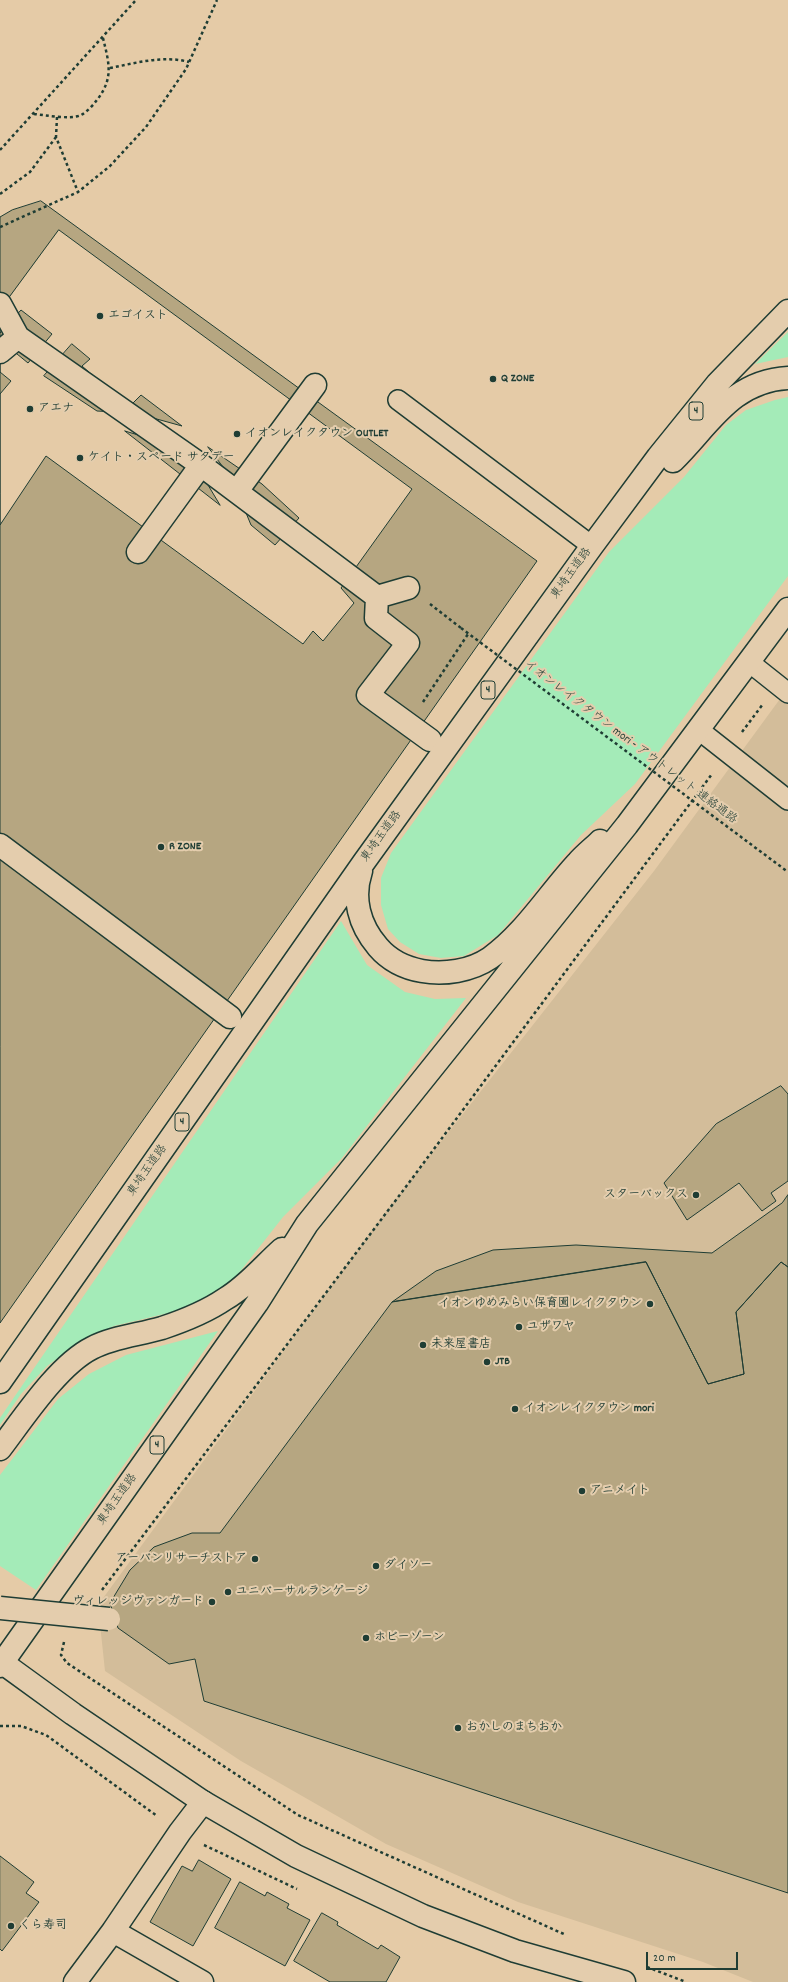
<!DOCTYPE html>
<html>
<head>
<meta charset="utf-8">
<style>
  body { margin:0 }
  #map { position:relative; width:788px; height:1982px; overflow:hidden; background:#e5cba7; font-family:Dekko,sans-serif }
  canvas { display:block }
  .scale { position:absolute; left:646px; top:1952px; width:92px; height:18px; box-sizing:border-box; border:2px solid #1f3d34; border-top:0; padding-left:5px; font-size:12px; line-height:14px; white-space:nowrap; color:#1f3d34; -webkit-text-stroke:3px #e4cdad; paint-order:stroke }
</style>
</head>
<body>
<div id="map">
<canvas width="788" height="1982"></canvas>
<div class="scale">20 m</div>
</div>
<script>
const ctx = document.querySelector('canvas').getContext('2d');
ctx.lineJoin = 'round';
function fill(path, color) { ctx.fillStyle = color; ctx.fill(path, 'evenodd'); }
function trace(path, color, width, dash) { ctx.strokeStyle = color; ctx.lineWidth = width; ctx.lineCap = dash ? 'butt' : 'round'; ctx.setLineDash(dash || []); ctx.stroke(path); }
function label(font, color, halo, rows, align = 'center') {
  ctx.font = font + ' Dekko,"Klee One",sans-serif'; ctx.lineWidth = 4; ctx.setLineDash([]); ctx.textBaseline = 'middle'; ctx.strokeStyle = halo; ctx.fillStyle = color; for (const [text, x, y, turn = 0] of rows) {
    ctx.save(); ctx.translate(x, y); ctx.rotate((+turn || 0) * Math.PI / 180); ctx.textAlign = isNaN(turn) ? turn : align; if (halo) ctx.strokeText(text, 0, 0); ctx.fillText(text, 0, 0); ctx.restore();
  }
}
fill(new Path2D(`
  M788 688V1982H753L703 1962 518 1902 386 1844 241 1761 105 1671 98 1605 385 1213 654 871Z`), '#d3bd9a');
fill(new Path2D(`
  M788 332V357L755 364Z
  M788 397V576L635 784 581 835 498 935 464 956 441 958 419 954 400 942 388 929 381 905V878L391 853 609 552 684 477 726 425 746 410 775 400Z
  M341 921 367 965 405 992 435 999 466 998 342 1158 283 1217 235 1278 219 1293 201 1302 177 1311 114 1326 79 1343 47 1366 21 1394 0 1425V1418L17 1393Z
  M218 1331 36 1590 0 1566V1475L58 1399 89 1374 126 1355Z`), '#a4ebb8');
const building = new Path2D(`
  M41 201 537 561 0 1323V217L12 210Z
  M59 230 412 489 341 588 354 603 323 641 313 631 303 644 46 456 0 525V394L11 381 0 372V340L28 363 52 334 21 310 0 333V310ZM72 344 90 359 82 366 129 407 141 395 182 426 135 413 97 411 44 376ZM125 431 148 438 193 466 208 485 220 505ZM208 447 262 484 299 518 275 545 251 525 232 479Z
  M781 1086 788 1094V1181L771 1193 776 1201 762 1211 739 1183 687 1220 664 1183 716 1124Z
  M788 1195V1267L781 1262 736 1312 744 1374 708 1384 646 1262 392 1302 436 1271 493 1250 576 1245 712 1253 782 1203Z
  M646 1262 708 1384 744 1374 736 1312 781 1262 788 1267V1893L204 1701 195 1659 169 1664 118 1628 110 1603 130 1570 154 1547 192 1533H220L392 1302Z
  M0 1856 34 1882 26 1893 39 1902 2 1951 0 1949Z
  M199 1860 231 1879 193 1946 150 1922 182 1866 192 1871Z
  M240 1882 265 1896 267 1892 289 1904 287 1908 310 1920 285 1966 215 1928Z
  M322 1913 338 1922 337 1925 378 1949 381 1945 400 1957 386 1982H330L294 1961Z`);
fill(building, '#b6a681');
trace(building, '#1f3d34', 1);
const lane = new Path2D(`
  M398 400 592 546
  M749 662 788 693
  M699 730 788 800`);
const street = new Path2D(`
  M0 304 18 337 201 465 377 597 376 618 408 643 368 695 430 740
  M0 352 18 337
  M237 491 315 385
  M138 552 201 465
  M377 597 408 588
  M0 845 230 1017
  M113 1931 202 1982
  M75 1982 113 1931 180 1832 203 1802`);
const secondary = new Path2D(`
  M0 1661 73 1714 203 1802 296 1856 423 1916 515 1951 624 1982`);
const highway = new Path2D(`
  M673 461C709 426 731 381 788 378
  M361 871C352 898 359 925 378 947 390 961 405 968 422 971 444 975 471 971 490 958 525 933 549 893 578 862 585 854 593 848 600 841
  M0 1382 364 862 592 546 658 457 717 384 788 311
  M0 1449C23 1419 58 1365 92 1348 113 1337 138 1335 162 1328 183 1321 206 1312 225 1299 246 1287 264 1265 282 1249
  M0 1666 257 1303 307 1224 627 825 788 609`);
trace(lane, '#1f3d34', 22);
trace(street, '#1f3d34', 25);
trace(secondary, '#1f3d34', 25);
trace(highway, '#1f3d34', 25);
trace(new Path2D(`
  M110 68C136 63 163 55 189 62
  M34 114C45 115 71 120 81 115 87 112 93 105 97 100 114 78 109 63 103 38
  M57 117 56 137 78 192
  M0 150 136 0
  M0 194 30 172 56 137
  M0 227 78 192 110 166 146 127 186 69 217 0
  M430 604 461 628
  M423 702 468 634
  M742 732 763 704
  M102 1590 408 1184 712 774
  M64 1642 61 1655 67 1663 298 1815 566 1935
  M0 1726H21L46 1735 157 1816
  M204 1845 297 1889
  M647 1967 686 1982`), '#1f3d34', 2.5, [3, 3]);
trace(lane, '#e4cdad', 19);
trace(street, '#e4cdad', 22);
trace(secondary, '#e4cdad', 22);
trace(highway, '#e4cdad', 22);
const streetBridge = new Path2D(`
  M0 1608 109 1619`);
trace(streetBridge, '#1f3d34', 25, []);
trace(new Path2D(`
  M461 628 788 872`), '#1f3d34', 2.5, [3, 3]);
trace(streetBridge, '#e4cdad', 22);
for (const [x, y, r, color] of [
  [100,316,4,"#1f3d34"],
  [493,379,4,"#1f3d34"],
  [30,409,4,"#1f3d34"],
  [237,434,4,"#1f3d34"],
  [80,458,4,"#1f3d34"],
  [161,847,4,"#1f3d34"],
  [696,1195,4,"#1f3d34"],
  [650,1304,4,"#1f3d34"],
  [519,1327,4,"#1f3d34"],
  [423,1345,4,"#1f3d34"],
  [487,1362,4,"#1f3d34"],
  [515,1409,4,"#1f3d34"],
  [582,1491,4,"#1f3d34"],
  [255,1559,4,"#1f3d34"],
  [376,1566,4,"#1f3d34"],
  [228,1592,4,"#1f3d34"],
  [212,1602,4,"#1f3d34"],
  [366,1638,4,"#1f3d34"],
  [458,1728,4,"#1f3d34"],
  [11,1926,4,"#1f3d34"]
]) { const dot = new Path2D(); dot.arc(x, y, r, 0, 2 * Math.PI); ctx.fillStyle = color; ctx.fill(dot); trace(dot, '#e4cdad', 1.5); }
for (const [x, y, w] of [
  [696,411,14],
  [488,690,14],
  [182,1122,14],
  [157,1445,14]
]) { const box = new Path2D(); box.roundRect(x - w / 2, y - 9, w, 18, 3); ctx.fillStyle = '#e4cdad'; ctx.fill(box); trace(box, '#1f3d34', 1); }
label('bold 11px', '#1f3d34', null, [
  ["4",696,411],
  ["4",488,690],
  ["4",182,1122],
  ["4",157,1445]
]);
label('bold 12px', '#1f3d34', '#e4cdad', [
  ["エゴイスト",108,316],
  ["Q ZONE",501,379],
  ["アエナ",38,409],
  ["イオンレイクタウン OUTLET",245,434],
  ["ケイト・スペード サタデー",88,458],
  ["R ZONE",169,847],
  ["スターバックス",688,1195,"right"],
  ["イオンゆめみらい保育園レイクタウン",642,1304,"right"],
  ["ユザワヤ",527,1327],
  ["未来屋書店",431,1345],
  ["JTB",495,1362],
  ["イオンレイクタウン mori",523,1409],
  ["アニメイト",590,1491],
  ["アーバンリサーチストア",247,1559,"right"],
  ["ダイソー",384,1566],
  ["ユニバーサルランゲージ",236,1592],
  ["ヴィレッジヴァンガード",204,1602,"right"],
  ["ホビーゾーン",374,1638],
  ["おかしのまちおか",466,1728],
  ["くら寿司",19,1926]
], 'left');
label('12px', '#1f3d34', '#e4cdad', [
  ["東埼玉道路",572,574,-54],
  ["イオンレイクタウン mori - アウトレット 連絡通路",630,743,37],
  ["東埼玉道路",382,837,-54],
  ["東埼玉道路",148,1171,-55],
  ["東埼玉道路",118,1500,-55]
]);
</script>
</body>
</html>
